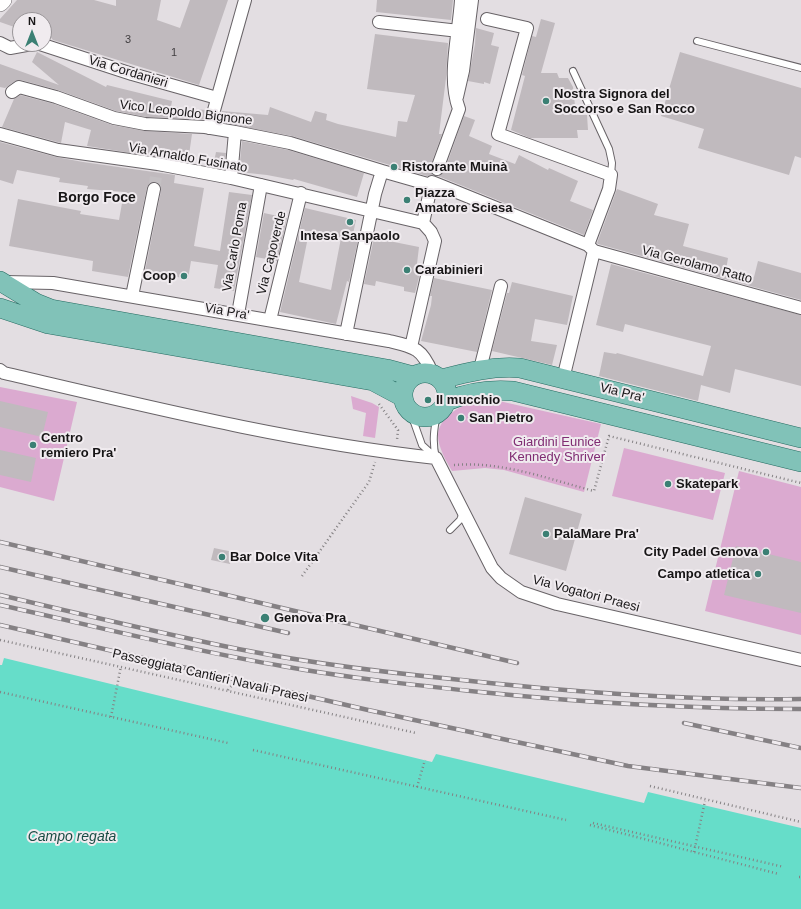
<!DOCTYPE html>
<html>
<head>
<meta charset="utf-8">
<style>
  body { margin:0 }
  #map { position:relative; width:801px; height:909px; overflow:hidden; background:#e3dee2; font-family:Helvetica,sans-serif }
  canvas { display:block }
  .north { position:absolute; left:12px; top:12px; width:40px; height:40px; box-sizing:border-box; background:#f0ebef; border:1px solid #999598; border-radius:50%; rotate:0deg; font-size:11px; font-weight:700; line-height:16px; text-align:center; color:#171516 }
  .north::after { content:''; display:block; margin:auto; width:14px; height:18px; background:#3b8074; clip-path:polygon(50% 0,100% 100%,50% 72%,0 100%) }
</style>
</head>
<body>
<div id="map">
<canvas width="801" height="909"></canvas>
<div class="north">N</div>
</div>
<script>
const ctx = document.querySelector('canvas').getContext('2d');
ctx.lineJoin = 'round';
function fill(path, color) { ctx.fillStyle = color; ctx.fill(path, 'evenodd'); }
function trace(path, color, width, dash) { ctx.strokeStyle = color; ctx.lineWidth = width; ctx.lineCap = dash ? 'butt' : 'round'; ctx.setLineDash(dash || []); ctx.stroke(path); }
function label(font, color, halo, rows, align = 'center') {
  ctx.font = font + ' Helvetica,sans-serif'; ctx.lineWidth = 4; ctx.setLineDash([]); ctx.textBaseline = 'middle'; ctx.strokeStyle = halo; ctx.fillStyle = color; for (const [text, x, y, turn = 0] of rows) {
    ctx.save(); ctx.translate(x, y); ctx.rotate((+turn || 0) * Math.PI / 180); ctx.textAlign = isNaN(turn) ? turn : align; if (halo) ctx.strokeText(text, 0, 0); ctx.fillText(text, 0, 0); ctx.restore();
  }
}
fill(new Path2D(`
  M0 387 77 402 54 501 0 487Z
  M351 396 372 403 379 407 375 438 363 436 366 413 353 409Z
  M479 400 499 401 601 424 584 492 504 470 485 468 452 471C446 461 438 447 438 435 439 416 463 404 479 400Z
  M624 448 725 473 713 520 612 496Z
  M739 471 801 487V635L705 611Z`), '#dbaad0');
fill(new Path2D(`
  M4 658 432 762 436 754 644 803 648 792 801 828V909H0V665H2Z`), '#66ddc9');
fill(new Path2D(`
  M17 0H94L116 6V0H161L157 20 180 28 190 0H228L199 85 53 40 44 29V20H20V29L0 22V19Z
  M377 0H453L451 20 376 12Z
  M541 19 555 23 541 73H557L559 78H568L573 87 576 115H587L588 130H577L578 138H530L511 130 525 76 522 75 532 36 536 37Z
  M476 28 494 33 491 45 499 47 490 84 484 82V84L468 81 475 44Z
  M375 34 448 43 446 78 439 134H442L430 167 433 175 427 176 292 136 219 122 222 111 268 115 270 107 311 122 315 111 327 114 326 120 338 124 396 137 398 121 407 122 415 95 367 89Z
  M37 52 106 87 107 85 172 101 171 107 206 110 204 119 146 117 116 111 58 90 21 80 15 81 5 88 0 87V64L59 85 32 62Z
  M680 52 801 88V158L795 156 789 175 698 148 704 129 661 116Z
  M20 95 54 104 112 125 145 131 192 134 188 162 87 146 91 130 65 122 61 143 2 127 14 99Z
  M464 116 475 120 469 136 492 146 489 154 515 164 519 155 548 170 549 168 578 181 570 201 593 210 584 235 438 176 444 172Z
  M242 141 288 150 364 173 357 197 294 179 293 180 267 175 239 172Z
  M0 142 56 157 83 162 175 175 174 183 204 188 194 246 220 251 229 192 252 195 234 291 214 288 218 265 191 261 188 279 145 271 161 191V186L156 182H151L147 187 128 277 92 271 93 261 9 246 18 199 81 211 80 214 119 220 124 192 87 189 88 186 59 182 60 178 17 170 13 184 0 180Z
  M216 152 226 153 224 169 213 167Z
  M617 189 658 204 654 215 689 224 683 246 728 258 726 270 754 277 758 261 801 273V300L598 244 597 243Z
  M305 208 356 220 353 234 359 235 349 282 347 281 336 324 280 312ZM309 232 341 238 331 290 299 282Z
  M264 213 287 218 277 261 256 257Z
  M374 238 419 247 416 272 420 273 415 293 404 291V287L376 281 375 286 364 284Z
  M611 264 801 315V386L735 369 730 393 701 385 698 401 599 376 604 352 616 354 617 353 703 376 711 346 625 324 623 332 596 325Z
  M434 278 492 290 477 352 421 341 431 305 432 296H430Z
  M512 282 573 296 567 325 535 319 531 341 557 345 552 365 492 351 507 293H509Z
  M0 401 48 412 42 437 0 427Z
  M0 450 36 458 31 482 0 475Z
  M525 497 582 514 566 571 509 554Z
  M736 546 801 562V613L724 595Z
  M214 548 233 552 230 564 211 560Z`), '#c0babe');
trace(new Path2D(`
  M154 189 158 164`), '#c4c0c3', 12, [12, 6]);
const lane = new Path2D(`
  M697 41 801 68
  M573 71 609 149 612 163 611 175
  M410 411 422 445 434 456
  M436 458C432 442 434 429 437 414
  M450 530 460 520 463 513`);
const street = new Path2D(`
  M487 19 527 28 498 134 611 175 609 189 588 245
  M379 22 459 31
  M0 43 10 48 32 44
  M40 44 132 74 217 98
  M12 92 19 87 56 97 114 118 145 124 205 127 235 132 290 143 382 171
  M457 97 463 71 472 0
  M209 128 245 0
  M0 134 58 150 158 164 231 178 423 223 431 232 435 241 411 347
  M437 169 459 109C447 76 459 34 461 0
  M231 178 235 132
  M423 223 432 182 588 245 594 251 801 308
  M5 282 53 283 389 341C414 347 422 348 432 373L435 374
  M132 296 154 189
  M238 314 261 185
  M270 320 301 193
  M346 334 375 194 382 171 431 185
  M480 369 501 286
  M0 370 4 373C146 406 290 442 436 458L492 568 501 578 521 592 557 604 801 660
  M563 379 594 251`);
const secondary = new Path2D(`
  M0 3 3 0`);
const primary = new Path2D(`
  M0 281 36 303 51 309 387 369 413 376
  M0 308 48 324 373 381 403 397
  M403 395a22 22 0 1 1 44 0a22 22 0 1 1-44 0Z
  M442 379C468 372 492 366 520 368L801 438
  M447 401C469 392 489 389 513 391L801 462`);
trace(lane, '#686367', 8);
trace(street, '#686367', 14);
trace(secondary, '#686367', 18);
trace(primary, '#256b61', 20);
trace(new Path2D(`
  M379 404 398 430 397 440
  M454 465C502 461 548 479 594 491L609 436 801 483
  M302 576 369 482 375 462
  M0 640 416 733
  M228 690 232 685
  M0 692 228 743
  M111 717 121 666
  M253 750 566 820
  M650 786 801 822
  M417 787 425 760
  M593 823 784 867
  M590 825 779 874
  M694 852 705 801
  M799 877H801`), '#848183', 2.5, [1, 3]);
trace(lane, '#fff', 6);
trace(street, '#fff', 12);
trace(secondary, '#fff', 17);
trace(primary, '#81c2b8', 19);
const rail = new Path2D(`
  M0 542 517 663
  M0 567 288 633
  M0 595C71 612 143 629 214 644 292 661 372 671 452 679 568 692 684 701 801 699
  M0 605C94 626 188 650 282 666 348 678 414 685 480 692 587 703 694 709 801 709
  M0 625 368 710 628 766 801 788
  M684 723 801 748`);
trace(rail, '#858184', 4.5);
trace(rail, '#f0ebef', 3, [9]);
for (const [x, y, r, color] of [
  [546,101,4,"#3b8074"],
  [394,167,4,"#3b8074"],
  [407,200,4,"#3b8074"],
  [350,222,4,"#3b8074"],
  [407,270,4,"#3b8074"],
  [184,276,4,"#3b8074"],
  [428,400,4,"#3b8074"],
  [461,418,4,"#3b8074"],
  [33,445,4,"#3b8074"],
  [668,484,4,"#3b8074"],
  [546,534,4,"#3b8074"],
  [766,552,4,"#3b8074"],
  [222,557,4,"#3b8074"],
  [758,574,4,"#3b8074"],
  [265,618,5,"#3b8074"]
]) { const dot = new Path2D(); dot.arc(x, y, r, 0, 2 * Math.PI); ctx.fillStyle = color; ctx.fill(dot); trace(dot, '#f0ebef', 1.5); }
label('11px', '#413e40', null, [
  ["3",128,40],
  ["1",174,53]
]);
label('13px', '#171516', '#f0ebef', [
  ["Via Cordanieri",128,72,17],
  ["Vico Leopoldo Bignone",186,113,7],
  ["Via Arnaldo Fusinato",188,158,10],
  ["Via Carlo Poma",235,247,-80],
  ["Via Capoverde",272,253,-76],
  ["Via Gerolamo Ratto",697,265,15],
  ["Via Pra'",227,312,10],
  ["Via Pra'",622,393,14],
  ["Via Vogatori Praesi",586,594,15],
  ["Passeggiata Cantieri Navali Praesi",210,676,13]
]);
label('bold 13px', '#171516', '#f0ebef', [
  ["Nostra Signora del",554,94],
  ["Soccorso e San Rocco",554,109],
  ["Ristorante Muinà",402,167],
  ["Piazza",415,193],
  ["Amatore Sciesa",415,208],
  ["Intesa Sanpaolo",350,236,"center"],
  ["Carabinieri",415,270],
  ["Coop",176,276,"right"],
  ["Il mucchio",436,400],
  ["San Pietro",469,418],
  ["Centro",41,438],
  ["remiero Pra'",41,453],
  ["Skatepark",676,484],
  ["PalaMare Pra'",554,534],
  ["City Padel Genova",758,552,"right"],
  ["Bar Dolce Vita",230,557],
  ["Campo atletica",750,574,"right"],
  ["Genova Pra",274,618]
], 'left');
label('13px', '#802d73', '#f0ebef', [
  ["Giardini Eunice",557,442],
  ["Kennedy Shriver",557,457]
]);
label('bold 14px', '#171516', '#f0ebef', [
  ["Borgo Foce",97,198]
]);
label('italic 14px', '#184c44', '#f0ebef', [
  ["Campo regata",72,837]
]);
</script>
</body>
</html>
